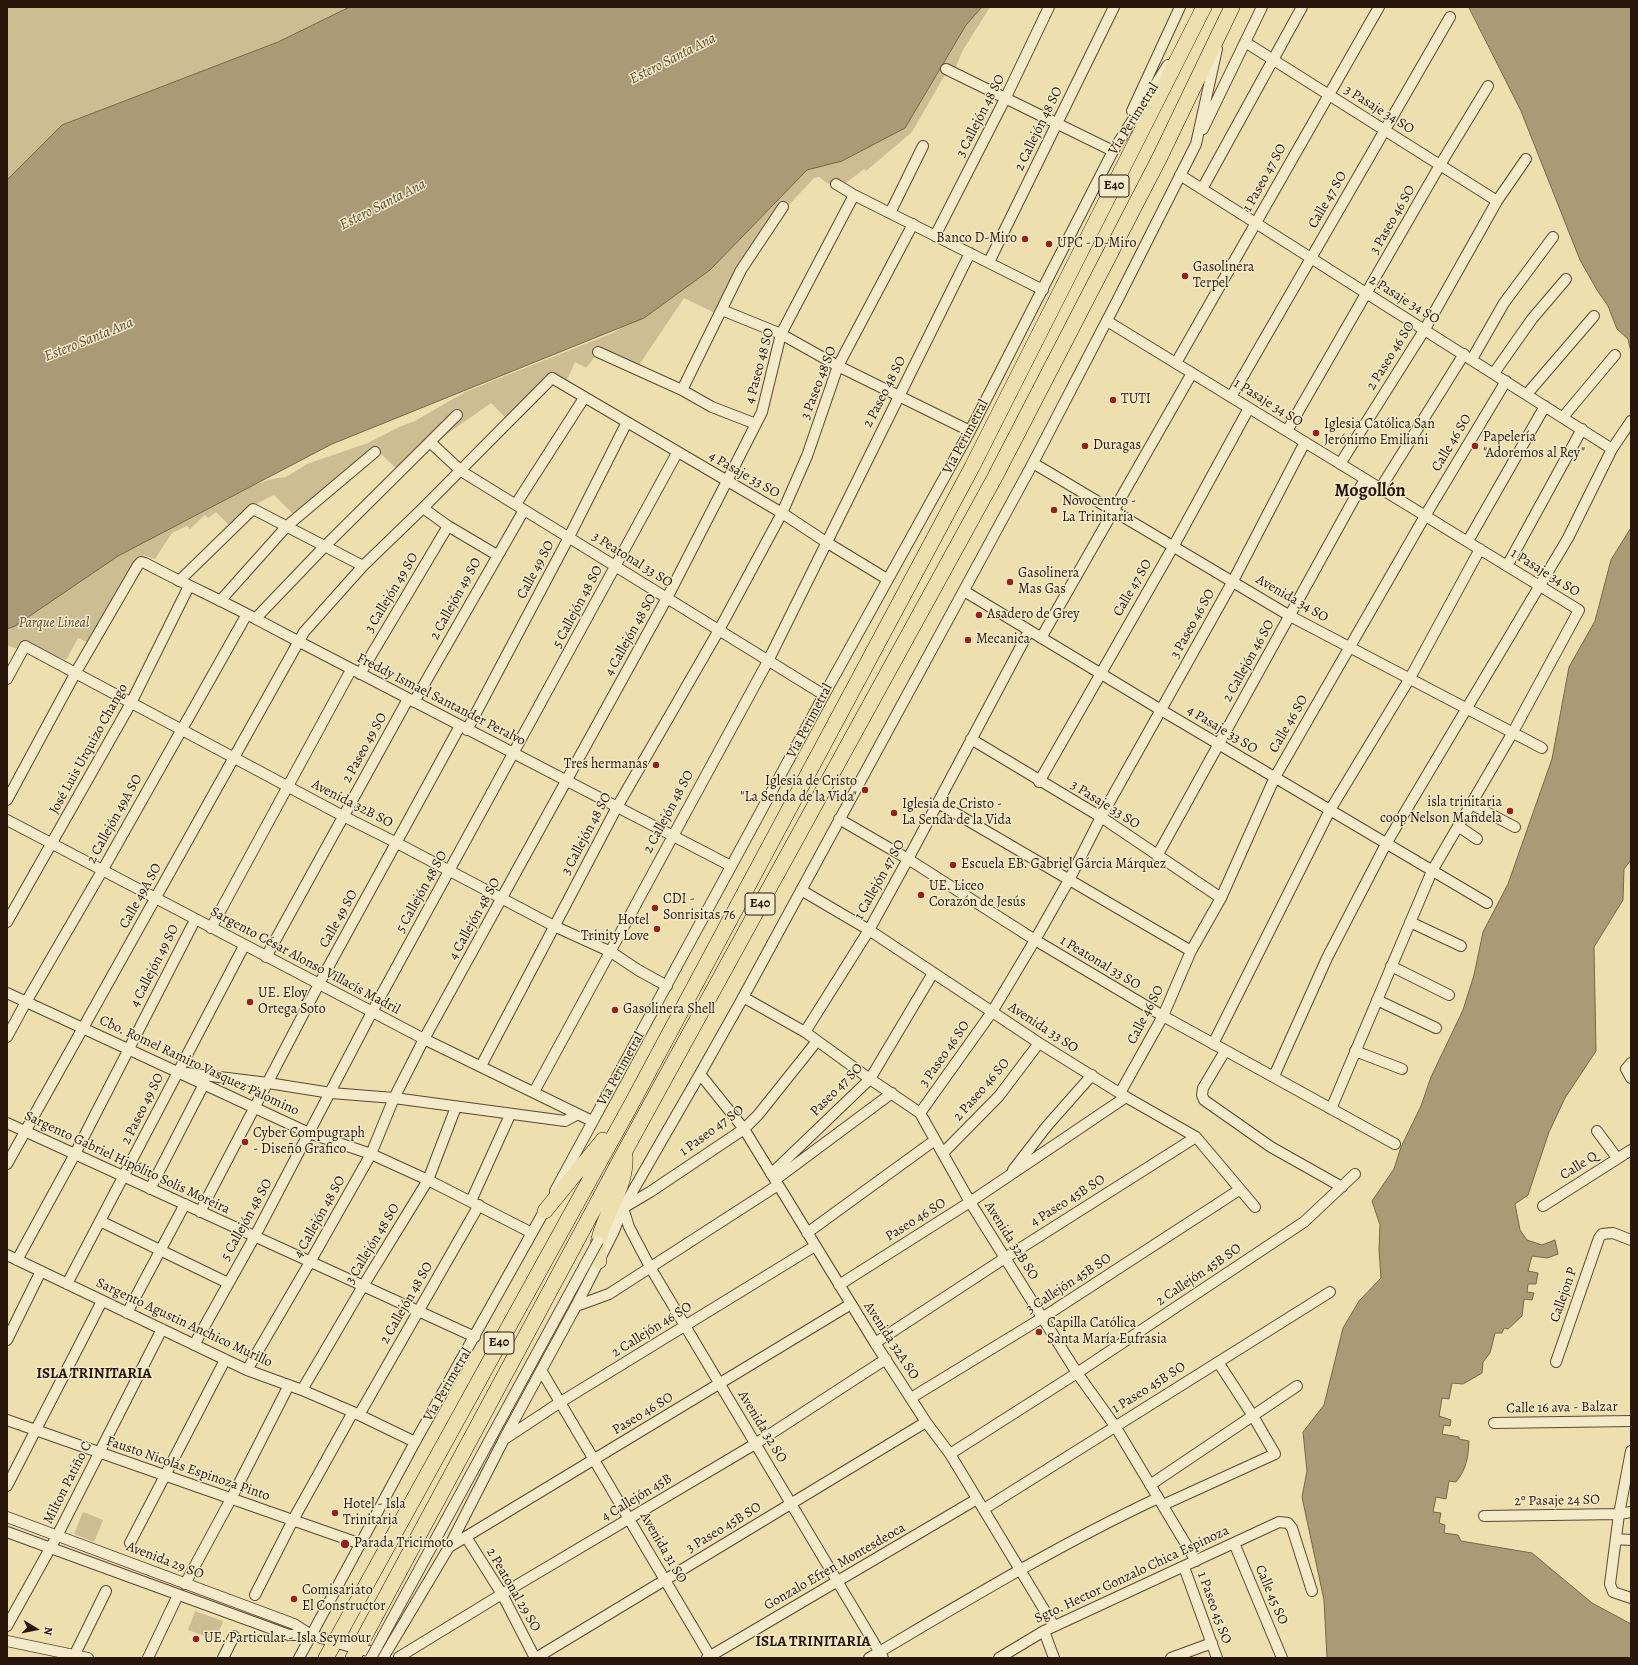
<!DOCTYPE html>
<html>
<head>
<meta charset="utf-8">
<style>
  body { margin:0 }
  #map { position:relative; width:1638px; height:1665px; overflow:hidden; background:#eddfae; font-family:Alegreya,serif }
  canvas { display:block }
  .frame { position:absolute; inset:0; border:8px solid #28160a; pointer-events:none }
  .north { position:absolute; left:16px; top:1609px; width:40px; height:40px; -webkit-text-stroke:3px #f3eaca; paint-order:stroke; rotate:100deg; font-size:11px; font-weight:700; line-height:16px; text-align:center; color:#28160a }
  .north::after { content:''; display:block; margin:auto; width:14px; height:18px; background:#28160a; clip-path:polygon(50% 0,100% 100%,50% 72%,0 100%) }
</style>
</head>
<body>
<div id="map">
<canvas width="1638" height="1665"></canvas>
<div class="frame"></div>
<div class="north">N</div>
</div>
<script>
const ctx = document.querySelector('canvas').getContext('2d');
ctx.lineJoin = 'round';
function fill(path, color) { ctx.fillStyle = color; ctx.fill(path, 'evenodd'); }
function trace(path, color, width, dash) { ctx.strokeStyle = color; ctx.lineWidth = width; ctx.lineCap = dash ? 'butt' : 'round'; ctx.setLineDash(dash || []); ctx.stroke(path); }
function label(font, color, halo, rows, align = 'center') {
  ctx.font = font + ' Alegreya,serif'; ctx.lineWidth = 3; ctx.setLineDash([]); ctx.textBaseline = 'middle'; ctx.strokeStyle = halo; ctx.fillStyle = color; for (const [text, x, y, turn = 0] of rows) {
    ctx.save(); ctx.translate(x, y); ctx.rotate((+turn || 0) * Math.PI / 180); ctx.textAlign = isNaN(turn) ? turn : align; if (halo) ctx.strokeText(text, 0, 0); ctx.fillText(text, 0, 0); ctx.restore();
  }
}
fill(new Path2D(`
  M7 7H350L278 42 62 125 7 180Z
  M974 7H990L963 50 955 69 946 73 912 132 866 171 864 169 837 190 819 177 814 178 786 208 717 314 684 298 635 371 597 354 586 368 575 362 567 380 551 376 508 420 491 403 397 469 379 452 294 515 274 495 252 506 230 526 216 512 208 518 205 515 190 529 187 526 172 533 155 559 144 555 139 560 89 643 78 638 66 660 24 643 20 650 9 646 7 647V607L234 492 272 479 286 477 307 464 368 443 399 427 415 421 465 392 613 333 639 316Z
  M83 1512 103 1520 94 1542 74 1534Z
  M195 1611 223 1621 216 1640 188 1630Z`), '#ccbd92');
const water = new Path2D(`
  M350 7H982L966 25 905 128 842 161 807 170 710 270 644 318 332 444 118 556 15 626 7 629V180L62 125 278 42Z
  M1469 7H1631V352L1628 339 1617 329 1608 306 1597 290 1580 260 1521 111Z
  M1631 528V860L1624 869 1623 900 1594 947 1596 1051 1565 1098 1549 1132 1528 1195 1515 1204 1520 1230 1527 1240 1542 1245 1555 1240 1558 1254 1547 1258 1532 1256 1528 1271 1538 1273 1536 1284H1528L1527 1292 1534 1293 1532 1300 1524 1299 1522 1316 1508 1329 1504 1328 1502 1333H1495L1490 1353 1483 1362 1482 1373 1463 1384 1452 1383 1449 1399 1442 1398 1439 1416 1451 1420 1450 1426 1444 1425 1442 1434 1459 1437V1439L1469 1441C1468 1458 1467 1468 1456 1482L1449 1481 1446 1499 1436 1497 1433 1512 1441 1513 1439 1523 1445 1525 1444 1533 1458 1535 1461 1541 1532 1553 1592 1603 1631 1624V1658H1327L1324 1600 1302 1497 1307 1471 1303 1432 1324 1405 1343 1328 1359 1301 1381 1278 1379 1250 1380 1225 1372 1201 1394 1169 1401 1147 1421 1106 1431 1077 1463 1010 1474 975 1483 932 1508 884 1552 759 1569 667 1595 621 1611 560Z`);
fill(water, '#aa9b76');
trace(water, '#76664b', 1);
const minor = new Path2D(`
  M1245 42 1497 201
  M946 69 1113 151
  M1132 111 1180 7
  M1203 129 1262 7
  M1180 175 1612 449
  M836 184 854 195 1043 290
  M1202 189 1302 7
  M890 213 923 146
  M935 236 1005 99 1049 7
  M989 262 1114 7
  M722 310 781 334 838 366 970 431
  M1107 321 1579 610 1513 732 1432 871 1331 1109
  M598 352 682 390 712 407 756 424
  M1472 359 1504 303 1553 237
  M1176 363 1379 7
  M1494 373 1532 319 1566 279
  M682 390 741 270 783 207
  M1527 394 1594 316
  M1231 397 1450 17
  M1563 417 1615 355
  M1287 431 1440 165 1488 86
  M430 442 461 471 824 695
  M1033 463 1290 616 1542 748
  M1340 464 1425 329 1497 201 1526 159
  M1380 489 1464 354
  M516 504 584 398
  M423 508 448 526 497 555
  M1468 541 1545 406
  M1507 566 1582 429
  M179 581 253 509 363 566
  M964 591 1161 710 1487 903
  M220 601 287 526 375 452
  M256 618 325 546 457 415
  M1041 638 1192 373
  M360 674 448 526
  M7 679 25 646 343 816 397 843 554 926 611 952 638 970 667 986
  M414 702 524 510
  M467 730 569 537 627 422
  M971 739 1101 817 1221 898
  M1039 782 1173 547 1249 408
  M7 800 76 672 138 565 141 562 145 563C182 583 221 600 258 620 415 703 573 784 731 866
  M938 803 1191 951
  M1471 804 1515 827
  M839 819 908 859 1035 940 1163 1016 1395 1144
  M7 820 424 1039 592 1121
  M1458 826 1477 839
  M1157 856 1365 479
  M801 890 869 930 1039 1043 1126 1097 1196 1137 1255 1207
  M7 922 131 703 189 586
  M1410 922 1461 946
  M211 928 351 670
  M266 957 408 699
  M1391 966 1449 995
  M7 993 309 1133 371 1154 428 1180 532 1233
  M743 997 805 1032 870 1079 920 1113 970 1202 1077 1373 1115 1426 1196 1561
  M1377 1000 1436 1028
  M805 1032 869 930 908 859 1029 631
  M7 1037 26 1002 102 871 247 614
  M817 1041 758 1115 744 1129 650 1192 623 1208 629 1227 650 1267 883 1658
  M1213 1044 1330 810 1410 678 1480 549
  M1225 1051 1203 1088 1202 1095 1204 1100 1271 1147 1342 1187
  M1355 1051 1402 1069
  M1631 1063 1626 1069 1631 1078
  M481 1066 617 807 719 630 782 513 807 456 838 366 913 224
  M187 1073 268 1083 331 1093 394 1098 565 1121 578 1114
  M700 1074 744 1129 875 1343 926 1422 950 1454 1054 1626
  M1274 1076 1327 958 1386 844 1568 538 1612 449 1631 421
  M534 1092 768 661 970 253
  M1120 1093 1163 1016 1191 951 1221 898 1275 777 1425 516 1506 381
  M920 1113 992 1012 1035 940 1069 880 1101 817 1233 581 1305 442
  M7 1123 475 1337
  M1597 1131 1617 1158
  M943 1153 999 1096 1039 1043
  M7 1164 304 632 363 566 423 508 552 378 782 513 826 542 887 579
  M1013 1170 1047 1126 1092 1075
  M771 1174 870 1079 933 973
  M775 1180 892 1093
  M150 1189 204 1084
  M555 1191 824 695 970 431 1113 151 1168 65
  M471 1201 510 1115
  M1543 1206 1631 1150
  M200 1212 319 984 460 726
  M100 1221 228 1283
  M807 1233 935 1140
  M7 1255 247 1370 302 1390 353 1412 415 1442
  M17 1260 75 1154 195 920
  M67 1284 244 946
  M839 1285 970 1202 1126 1097
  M576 1306 609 1294 778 1185
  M127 1313 185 1204
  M7 1340 41 1271
  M875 1343 1005 1258 1196 1137
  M194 1345 255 1236 372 1012 677 453
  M1556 1362 1599 1238 1602 1234 1613 1233 1631 1240
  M247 1370 310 1262 371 1154 394 1098 424 1039 667 598 727 481 762 412 781 334 854 195
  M541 1370 711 1658
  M302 1390 363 1286 428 1180 456 1107
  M911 1398 1042 1318 1239 1190
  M359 1415 479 1205
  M7 1420 361 1544
  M1494 1423 1631 1421
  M506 1438 559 1403 815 1246
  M1631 1451 1619 1514 1610 1584 1613 1592 1631 1598
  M950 1454 1077 1373 1304 1222 1355 1174
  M1150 1485 1297 1386
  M7 1486 102 1301
  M1163 1505 1275 1454 1253 1416 1218 1362
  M984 1509 1330 1292
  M1484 1516 1619 1514 1631 1512
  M7 1517 294 1624 311 1635
  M7 1532 289 1635H311L358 1649 382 1653
  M466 1537 502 1594 535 1658
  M1616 1539 1631 1540
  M130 1543 225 1360
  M1234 1543 1282 1658
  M449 1547 851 1304
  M1184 1567 1217 1658
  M185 1584 231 1499 289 1385
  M255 1595 293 1520 353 1412
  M7 1626 57 1536 162 1329
  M1044 1631 1054 1658
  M7 1641 88 1658
  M74 1656 106 1591
  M399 1657 502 1594 755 1444 886 1359
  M148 1658 178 1595
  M223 1658 234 1636
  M299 1658 415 1442 547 1206
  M383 1658 449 1547 504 1439 576 1306 614 1231 623 1208 700 1074 740 1003 1033 463 1116 303 1196 144 1217 49
  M536 1658 926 1422
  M707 1658 977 1499
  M869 1658C964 1602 1058 1545 1158 1498
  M999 1658 1044 1631 1279 1522 1288 1523 1292 1528 1312 1591
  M1171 1658 1212 1643`);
const highway = new Path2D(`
  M545 1211 603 1140
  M599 1261C599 1254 597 1246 599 1239 606 1209 627 1188 625 1155
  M326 1658 631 1105 972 467 1204 7
  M353 1658 625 1151 995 477 1160 157 1232 7`);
trace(minor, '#594833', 12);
trace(highway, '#28160a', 16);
trace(minor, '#f3eaca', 10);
trace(highway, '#eddfae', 15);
const minorBridge = new Path2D(`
  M371 1658 598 1241`);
trace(minorBridge, '#594833', 12, []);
trace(minorBridge, '#f3eaca', 10);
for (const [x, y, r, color] of [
  [1025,239,4,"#8f2418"],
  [1049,244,4,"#8f2418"],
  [1185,276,4,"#8f2418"],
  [1113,400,4,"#8f2418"],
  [1316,433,4,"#8f2418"],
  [1085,446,4,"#8f2418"],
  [1475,446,4,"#8f2418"],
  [1054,510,4,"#8f2418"],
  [1010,582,4,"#8f2418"],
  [979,615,4,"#8f2418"],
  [968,640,4,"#8f2418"],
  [656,765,4,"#8f2418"],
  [865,790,4,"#8f2418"],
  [1510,811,4,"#8f2418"],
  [894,813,4,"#8f2418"],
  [953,865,4,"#8f2418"],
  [921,895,4,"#8f2418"],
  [655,908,4,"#8f2418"],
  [657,929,4,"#8f2418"],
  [250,1002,4,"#8f2418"],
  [615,1010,4,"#8f2418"],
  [245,1142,4,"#8f2418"],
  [1039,1332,4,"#8f2418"],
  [335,1513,4,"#8f2418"],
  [345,1544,5,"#8f2418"],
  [294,1599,4,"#8f2418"],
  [196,1639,4,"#8f2418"]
]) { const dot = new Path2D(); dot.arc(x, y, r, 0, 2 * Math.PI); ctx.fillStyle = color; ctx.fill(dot); trace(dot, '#f3eaca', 1.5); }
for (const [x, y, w] of [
  [1114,186,30],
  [760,904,30],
  [499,1343,30]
]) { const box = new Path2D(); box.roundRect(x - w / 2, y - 11, w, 22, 3); ctx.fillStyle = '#f3eaca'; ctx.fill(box); trace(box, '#28160a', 1); }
label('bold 13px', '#28160a', null, [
  ["E40",1114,186],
  ["E40",760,904],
  ["E40",499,1343]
]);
label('14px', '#28160a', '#f3eaca', [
  ["3 Pasaje 34 SO",1379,110,32],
  ["3 Callejón 48 SO",981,116,-63],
  ["Vía Perimetral",1134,119,-58],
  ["2 Callejón 48 SO",1039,129,-64],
  ["1 Paseo 47 SO",1265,178,-61],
  ["Calle 47 SO",1328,200,-60],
  ["3 Paseo 46 SO",1393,220,-60],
  ["2 Pasaje 34 SO",1404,300,32],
  ["2 Paseo 46 SO",1391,356,-58],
  ["4 Paseo 48 SO",760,366,-75],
  ["3 Paseo 48 SO",819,383,-69],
  ["2 Paseo 48 SO",885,392,-63],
  ["1 Pasaje 34 SO",1268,403,32],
  ["Vía Perimetral",966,437,-62],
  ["Calle 46 SO",1452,443,-59],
  ["4 Pasaje 33 SO",744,475,30],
  ["3 Peatonal 33 SO",632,560,32],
  ["Calle 49 SO",536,570,-62],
  ["1 Pasaje 34 SO",1545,573,32],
  ["Calle 47 SO",1133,588,-60],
  ["3 Callejón 49 SO",392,593,-59],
  ["2 Callejón 49 SO",456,599,-61],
  ["Avenida 34 SO",1292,599,30],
  ["5 Callejón 48 SO",578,607,-62],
  ["3 Paseo 46 SO",1193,624,-61],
  ["4 Callejón 48 SO",631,635,-61],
  ["2 Callejón 46 SO",1249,661,-61],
  ["Freddy Ismael Santander Peralvo",441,700,27],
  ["Vía Perimetral",810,721,-62],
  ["Calle 46 SO",1289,724,-60],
  ["4 Pasaje 33 SO",1222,730,31],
  ["2 Paseo 49 SO",365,748,-61],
  ["José Luis Urquizo Chango",89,749,-61],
  ["Avenida 32B SO",352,804,27],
  ["3 Pasaje 33 SO",1105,805,32],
  ["2 Callejón 48 SO",669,812,-62],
  ["2 Callejón 49A SO",115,819,-61],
  ["3 Callejón 48 SO",587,834,-62],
  ["1 Callejón 47 SO",880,880,-61],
  ["5 Callejón 48 SO",422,892,-61],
  ["Calle 49A SO",141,896,-61],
  ["Calle 49 SO",339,919,-61],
  ["4 Callejón 48 SO",475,919,-61],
  ["Sargento César Alonso Villacís Madril",305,961,28],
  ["1 Peatonal 33 SO",1100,963,31],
  ["4 Callejón 49 SO",155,966,-63],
  ["Calle 46 SO",1146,1015,-63],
  ["Avenida 33 SO",1043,1028,33],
  ["3 Paseo 46 SO",945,1054,-55],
  ["Cbo. Romel Ramiro Vasquez Palomino",199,1066,25],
  ["Vía Perimetral",621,1069,-61],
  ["Paseo 47 SO",837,1090,-45],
  ["2 Paseo 46 SO",982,1090,-49],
  ["2 Paseo 49 SO",143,1109,-63],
  ["1 Paseo 47 SO",712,1131,-36],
  ["Sargento Gabriel Hipólito Solís Moreira",127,1163,25],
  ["Calle Q",1579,1166,-32],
  ["4 Paseo 45B SO",1068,1201,-32],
  ["4 Callejón 48 SO",320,1217,-61],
  ["5 Callejón 48 SO",247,1220,-61],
  ["Paseo 46 SO",916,1220,-32],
  ["Avenida 32B SO",1011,1241,58],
  ["3 Callejón 48 SO",373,1244,-59],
  ["2 Callejón 45B SO",1199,1275,-34],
  ["3 Callejón 45B SO",1069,1284,-33],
  ["Callejon P",1564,1295,-71],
  ["2 Callejón 48 SO",407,1303,-60],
  ["Sargento Agustin Anchico Murillo",184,1323,25],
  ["2 Callejón 46 SO",652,1330,-32],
  ["Avenida 32A SO",891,1341,57],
  ["Vía Perimetral",448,1385,-60],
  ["1 Paseo 45B SO",1149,1388,-32],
  ["Calle 16 ava - Balzar",1562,1408,-1],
  ["Paseo 46 SO",643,1414,-31],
  ["Avenida 32 SO",762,1427,59],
  ["Fausto Nicolás Espinoza Pinto",188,1469,19],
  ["Milton Patiño C",68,1483,-63],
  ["4 Callejón 45B",637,1498,-31],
  ["2º Pasaje 24 SO",1557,1501,-1],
  ["3 Paseo 45B SO",724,1528,-31],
  ["Avenida 31 SO",663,1548,60],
  ["Avenida 29 SO",165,1561,21],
  ["Gonzalo Efren Montesdeoca",835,1567,-30],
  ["Sgto. Hector Gonzalo Chica Espinoza",1132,1575,-25],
  ["2 Peatonal 29 SO",513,1590,60],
  ["Calle 45 SO",1271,1595,67],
  ["1 Paseo 45 SO",1214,1608,70]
]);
label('14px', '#28160a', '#f3eaca', [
  ["Banco D-Miro",1017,239,"right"],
  ["UPC - D-Miro",1057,244],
  ["Gasolinera",1193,268],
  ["Terpel",1193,284],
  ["TUTI",1121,400],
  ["Iglesia Católica San",1324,425],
  ["Jerónimo Emiliani",1324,441],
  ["Papelería",1483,438],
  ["\"Adoremos al Rey\"",1483,454],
  ["Duragas",1093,446],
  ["Novocentro -",1062,502],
  ["La Trinitaria",1062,518],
  ["Gasolinera",1018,574],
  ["Mas Gas",1018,590],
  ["Asadero de Grey",987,615],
  ["Mecanica",976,640],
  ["Tres hermanas",648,765,"right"],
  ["Iglesia de Cristo",857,782,"right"],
  ["\"La Senda de la Vida\"",857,798,"right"],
  ["isla trinitaria",1502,803,"right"],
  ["coop Nelson Mandela",1502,819,"right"],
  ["Iglesia de Cristo -",902,805],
  ["La Senda de la Vida",902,821],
  ["Escuela EB. Gabriel Gárcia Márquez",961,865],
  ["UE. Liceo",929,887],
  ["Corazón de Jesús",929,903],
  ["CDI -",663,900],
  ["Sonrisitas 76",663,916],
  ["Hotel",649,921,"right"],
  ["Trinity Love",649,937,"right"],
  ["UE. Eloy",258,994],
  ["Ortega Soto",258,1010],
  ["Gasolinera Shell",623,1010],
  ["Cyber Compugraph",253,1134],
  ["- Diseño Grafico",253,1150],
  ["Capilla Católica",1047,1324],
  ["Santa María Eufrasia",1047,1340],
  ["Hotel - Isla",343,1505],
  ["Trinitaria",343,1521],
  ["Parada Tricimoto",354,1544],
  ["Comisariato",302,1591],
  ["El Constructor",302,1607],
  ["UE. Particular - Isla Seymour",204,1639]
], 'left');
label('italic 14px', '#594833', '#f3eaca', [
  ["Parque Lineal",54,624]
]);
label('italic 15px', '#5c4b35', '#f3eaca', [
  ["Estero Santa Ana",673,59,-27],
  ["Estero Santa Ana",383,205,-27],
  ["Estero Santa Ana",89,340,-22]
]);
label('bold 15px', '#28160a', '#f3eaca', [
  ["ISLA TRINITARIA",94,1374],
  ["ISLA TRINITARIA",813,1642]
]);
label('bold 18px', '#28160a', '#f3eaca', [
  ["Mogollón",1370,492]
]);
</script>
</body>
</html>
